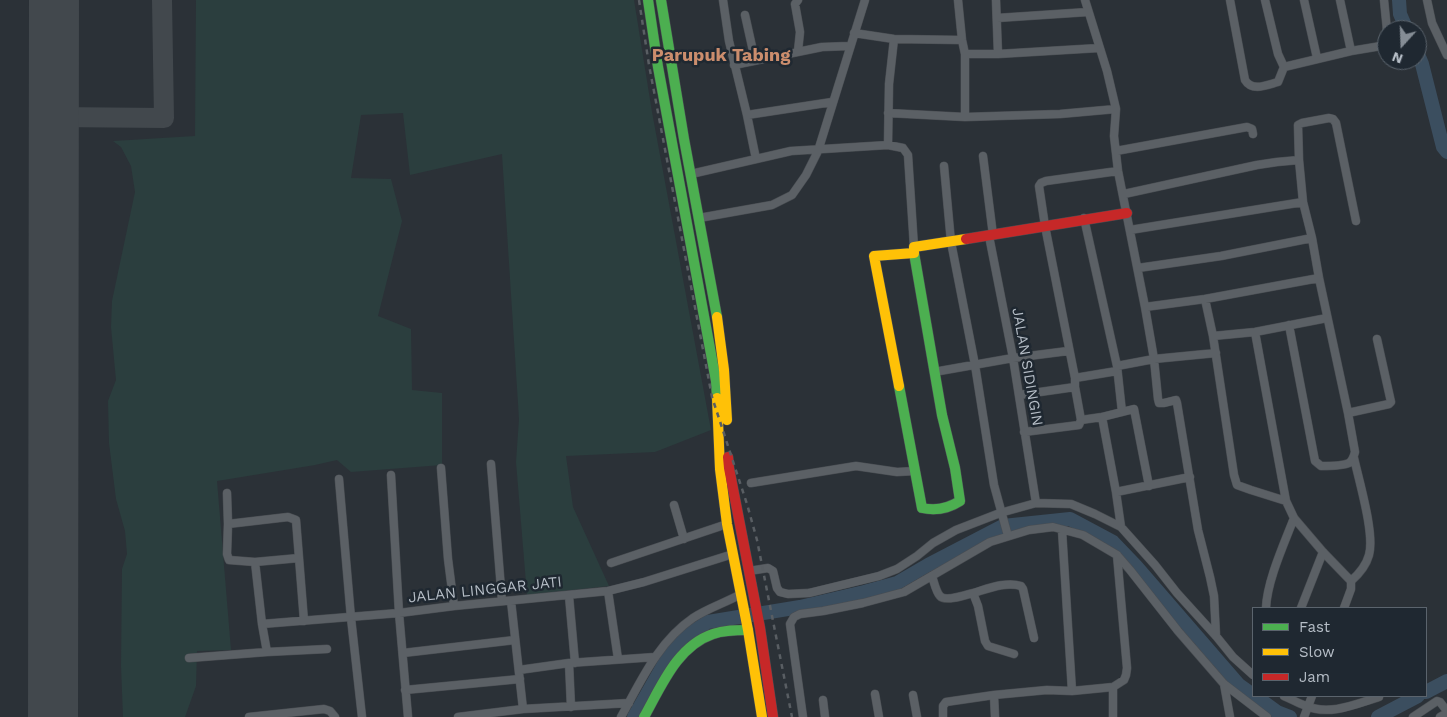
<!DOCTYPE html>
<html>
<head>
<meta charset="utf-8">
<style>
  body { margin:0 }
  #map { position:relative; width:1447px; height:717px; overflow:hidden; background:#2b3137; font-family:"Work Sans",sans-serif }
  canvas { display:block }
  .legend { position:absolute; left:1252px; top:607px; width:175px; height:90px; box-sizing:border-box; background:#1f2831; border:1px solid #5b646d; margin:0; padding:6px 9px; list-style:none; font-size:15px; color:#b6bec7 }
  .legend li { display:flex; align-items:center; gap:10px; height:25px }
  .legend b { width:25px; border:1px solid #5b646d }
  .north { position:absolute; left:1377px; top:20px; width:50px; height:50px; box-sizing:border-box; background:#1f2831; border:1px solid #5b646d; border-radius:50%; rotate:200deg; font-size:14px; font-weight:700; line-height:20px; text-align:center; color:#b6bec7 }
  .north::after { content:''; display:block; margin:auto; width:18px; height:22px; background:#858d95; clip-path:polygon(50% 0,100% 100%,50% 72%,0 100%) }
</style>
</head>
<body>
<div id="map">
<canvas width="1447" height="717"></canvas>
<ul class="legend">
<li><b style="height:6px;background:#4caf50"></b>Fast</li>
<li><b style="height:6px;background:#ffc107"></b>Slow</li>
<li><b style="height:6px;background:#c62828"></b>Jam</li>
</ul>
<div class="north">N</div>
</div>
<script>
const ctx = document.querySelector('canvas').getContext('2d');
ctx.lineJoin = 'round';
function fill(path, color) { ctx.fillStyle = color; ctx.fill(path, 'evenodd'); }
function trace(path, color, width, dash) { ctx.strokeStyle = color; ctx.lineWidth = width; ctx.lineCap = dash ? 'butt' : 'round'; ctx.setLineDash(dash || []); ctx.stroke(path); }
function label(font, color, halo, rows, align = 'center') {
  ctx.font = font + ' "Work Sans",sans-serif'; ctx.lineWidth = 5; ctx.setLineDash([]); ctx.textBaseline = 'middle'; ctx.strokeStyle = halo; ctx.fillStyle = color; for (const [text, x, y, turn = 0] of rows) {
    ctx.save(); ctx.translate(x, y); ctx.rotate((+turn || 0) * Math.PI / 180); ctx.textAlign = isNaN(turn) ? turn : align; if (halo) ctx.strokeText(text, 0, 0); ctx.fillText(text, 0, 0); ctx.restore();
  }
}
fill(new Path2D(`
  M196 0H634L652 112 711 430 655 452 566 456 573 507 609 586 527 595 516 462 519 419 502 154 410 175 403 113 361 115 351 178 391 179 402 221 378 316 411 329 412 390 442 393V465L351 472 337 460 315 465 217 481 231 650 197 651 196 686 185 717H123L121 666 122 569 127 554 125 531 116 499 109 443 108 401 116 380 111 327 112 301 135 192 131 166 121 147 113 141 195 136Z`), '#2b3e3e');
trace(new Path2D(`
  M1399 0 1400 14 1407 30
  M1417 52 1422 64 1443 147 1447 152
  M1426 692 1447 681
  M1255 696 1277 712 1290 717
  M634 717 672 650 682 638 708 622 800 607 864 592 897 583 928 565 1003 526 1070 519 1113 542 1136 566 1239 685 1253 695
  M1378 717 1418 696`), '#3b4e5f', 14);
trace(new Path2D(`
  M54 117 164 118 162 0`), '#42484d', 20);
trace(new Path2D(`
  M53 717 54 0`), '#42484d', 50);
const street = new Path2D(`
  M723 0 729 41 747 115 756 159
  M798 0 795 4 800 32 798 51
  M958 0 962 40 965 54V117
  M996 0 998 54
  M1085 0 1107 71 1116 109 1114 136 1118 171 1145 307 1154 359 1158 399 1159 403H1164L1176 400 1177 403 1198 530 1210 577 1214 596 1216 636
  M1230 0 1245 80C1252 92 1267 85 1278 82L1284 67 1351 51 1381 46 1386 41 1387 37
  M1265 0 1278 54 1284 67
  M1304 0 1317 58
  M1340 0 1351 51
  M1384 0 1387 30
  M1427 0 1432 23 1447 55
  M745 15 755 60
  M997 18 1088 12
  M854 33 894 39 962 40
  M965 54H998L1099 48
  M734 65 822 47 849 46
  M888 113 965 117 1060 114 1116 109
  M747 115 832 102
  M888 145 889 84 894 39
  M1116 151 1247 127 1252 129 1253 134
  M983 156 993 235
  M944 166 951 242 975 365 994 485 1008 536
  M691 174 791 151 888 145 903 148 908 155 914 247
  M1124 194 1257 165 1277 162 1299 160
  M699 218 772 205 792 195 806 175 818 151 865 0
  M1084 218 1117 366 1122 412
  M1130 230 1303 202
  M989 236 1013 358 1036 503
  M1138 268 1221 256 1312 238
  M1205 299 1213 336 1234 475 1237 485 1251 490 1286 501
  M1145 307 1205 299 1319 278
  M1289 325 1315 461 1321 466C1328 466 1343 466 1349 463 1353 460 1354 456 1355 452L1348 413 1319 278 1312 238 1303 202 1299 160 1298 125 1302 123 1329 118 1333 119 1336 123 1356 221
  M1255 332 1286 501 1294 518 1323 552 1351 581V589L1344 608
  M1213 336 1255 332 1327 318
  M1117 366 1154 359 1216 353
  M934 372 1013 358 1068 351
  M1075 378 1045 226 1039 186 1041 183 1046 181 1118 171
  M1019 395 1075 387V378L1117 371
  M1348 413 1389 404 1391 402 1377 339
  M1102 417 1116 492 1121 527
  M1081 420 1102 417 1134 409 1149 486
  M1024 432 1079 425 1081 420 1075 387
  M491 464 502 601
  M441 468 448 559 454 606
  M391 475 399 613 408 717
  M339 479 351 618 362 717
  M751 483 856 466 897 472 915 471
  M1116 492 1190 477
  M227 493 228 524 288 517 296 520 304 621
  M674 505 684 539
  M228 524 227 554 229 560 255 562 299 558
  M1062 530 1072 691
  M255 562 262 624 267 652
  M611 563 727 524
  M749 571 768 568 773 571 777 588 780 592 788 594 809 593 879 576 897 569 917 556 933 543 956 530 1000 513 1036 503 1071 504 1095 514 1121 527 1155 565 1177 593 1216 636 1233 657 1253 675
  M932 576C934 582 936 592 940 596 945 602 966 595 973 593L978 606 985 641 988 646 1014 654
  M1351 581C1359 574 1366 566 1369 555 1375 534 1359 481 1354 458
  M608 591 618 659
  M973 593C987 589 1006 581 1021 586L1023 589 1034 638
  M569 596 575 663
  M511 601 523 709
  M1266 608C1267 581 1284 544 1294 518
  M1301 608 1323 552
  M262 624 399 613 454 606 608 591 644 582 733 554
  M403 653 515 640
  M189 658 267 652 327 649
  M569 663 571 707
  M519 670 569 663 655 657
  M1224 684 1230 717
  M1113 687V717
  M405 690 520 679
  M875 694 879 717
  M913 695 917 717
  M994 695 995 717
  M1284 696C1291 699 1298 703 1306 706 1330 716 1356 704 1379 697
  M823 700 825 717
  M249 717 324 709 330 711 335 717
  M458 717 523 709 629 703
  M621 717C641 681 658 642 693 618 708 608 725 603 741 594
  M803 717 790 624 794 617 800 614 823 611 863 603 904 592 990 542 1029 530 1053 527 1083 535 1117 555 1130 570 1178 631 1224 684 1267 717
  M943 717V706L946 702 994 695 1047 690 1072 691 1113 687 1124 680 1126 675 1127 668 1117 555
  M1304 717 1312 696
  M1413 717 1437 701 1440 702 1447 711
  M1440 717 1447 713`);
const fast = new Path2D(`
  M648 0 658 67 716 381 717 398
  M661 0 684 139 717 317
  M899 386 922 508C935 511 949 508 960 501L955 468 942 415 914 253
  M644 717C661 687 677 646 713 634 724 630 736 630 748 630`);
const slow = new Path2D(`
  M717 317 724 370 727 420
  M899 386 874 256 914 253V247L966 239
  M717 398 720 469 727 524 748 630 762 717`);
const jam = new Path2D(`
  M966 239 1127 213
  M728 457 729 468 760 628 773 717`);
trace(street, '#494d52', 9);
trace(fast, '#494d52', 11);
trace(slow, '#494d52', 11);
trace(jam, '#494d52', 11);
trace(street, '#5b6065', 8);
trace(fast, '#4caf50', 10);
trace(slow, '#ffc107', 10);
trace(jam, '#c62828', 10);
trace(new Path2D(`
  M639 0 649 65 712 397 747 504 757 540 792 717`), '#595e63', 2.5, [5, 5]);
label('15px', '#b6bec7', '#1f2831', [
  ["JALAN SIDINGIN",1027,367,80],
  ["JALAN LINGGAR JATI",485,590,-6]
]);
label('bold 18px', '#cb8d6d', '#1f2831', [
  ["Parupuk Tabing",721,56]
]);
</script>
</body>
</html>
